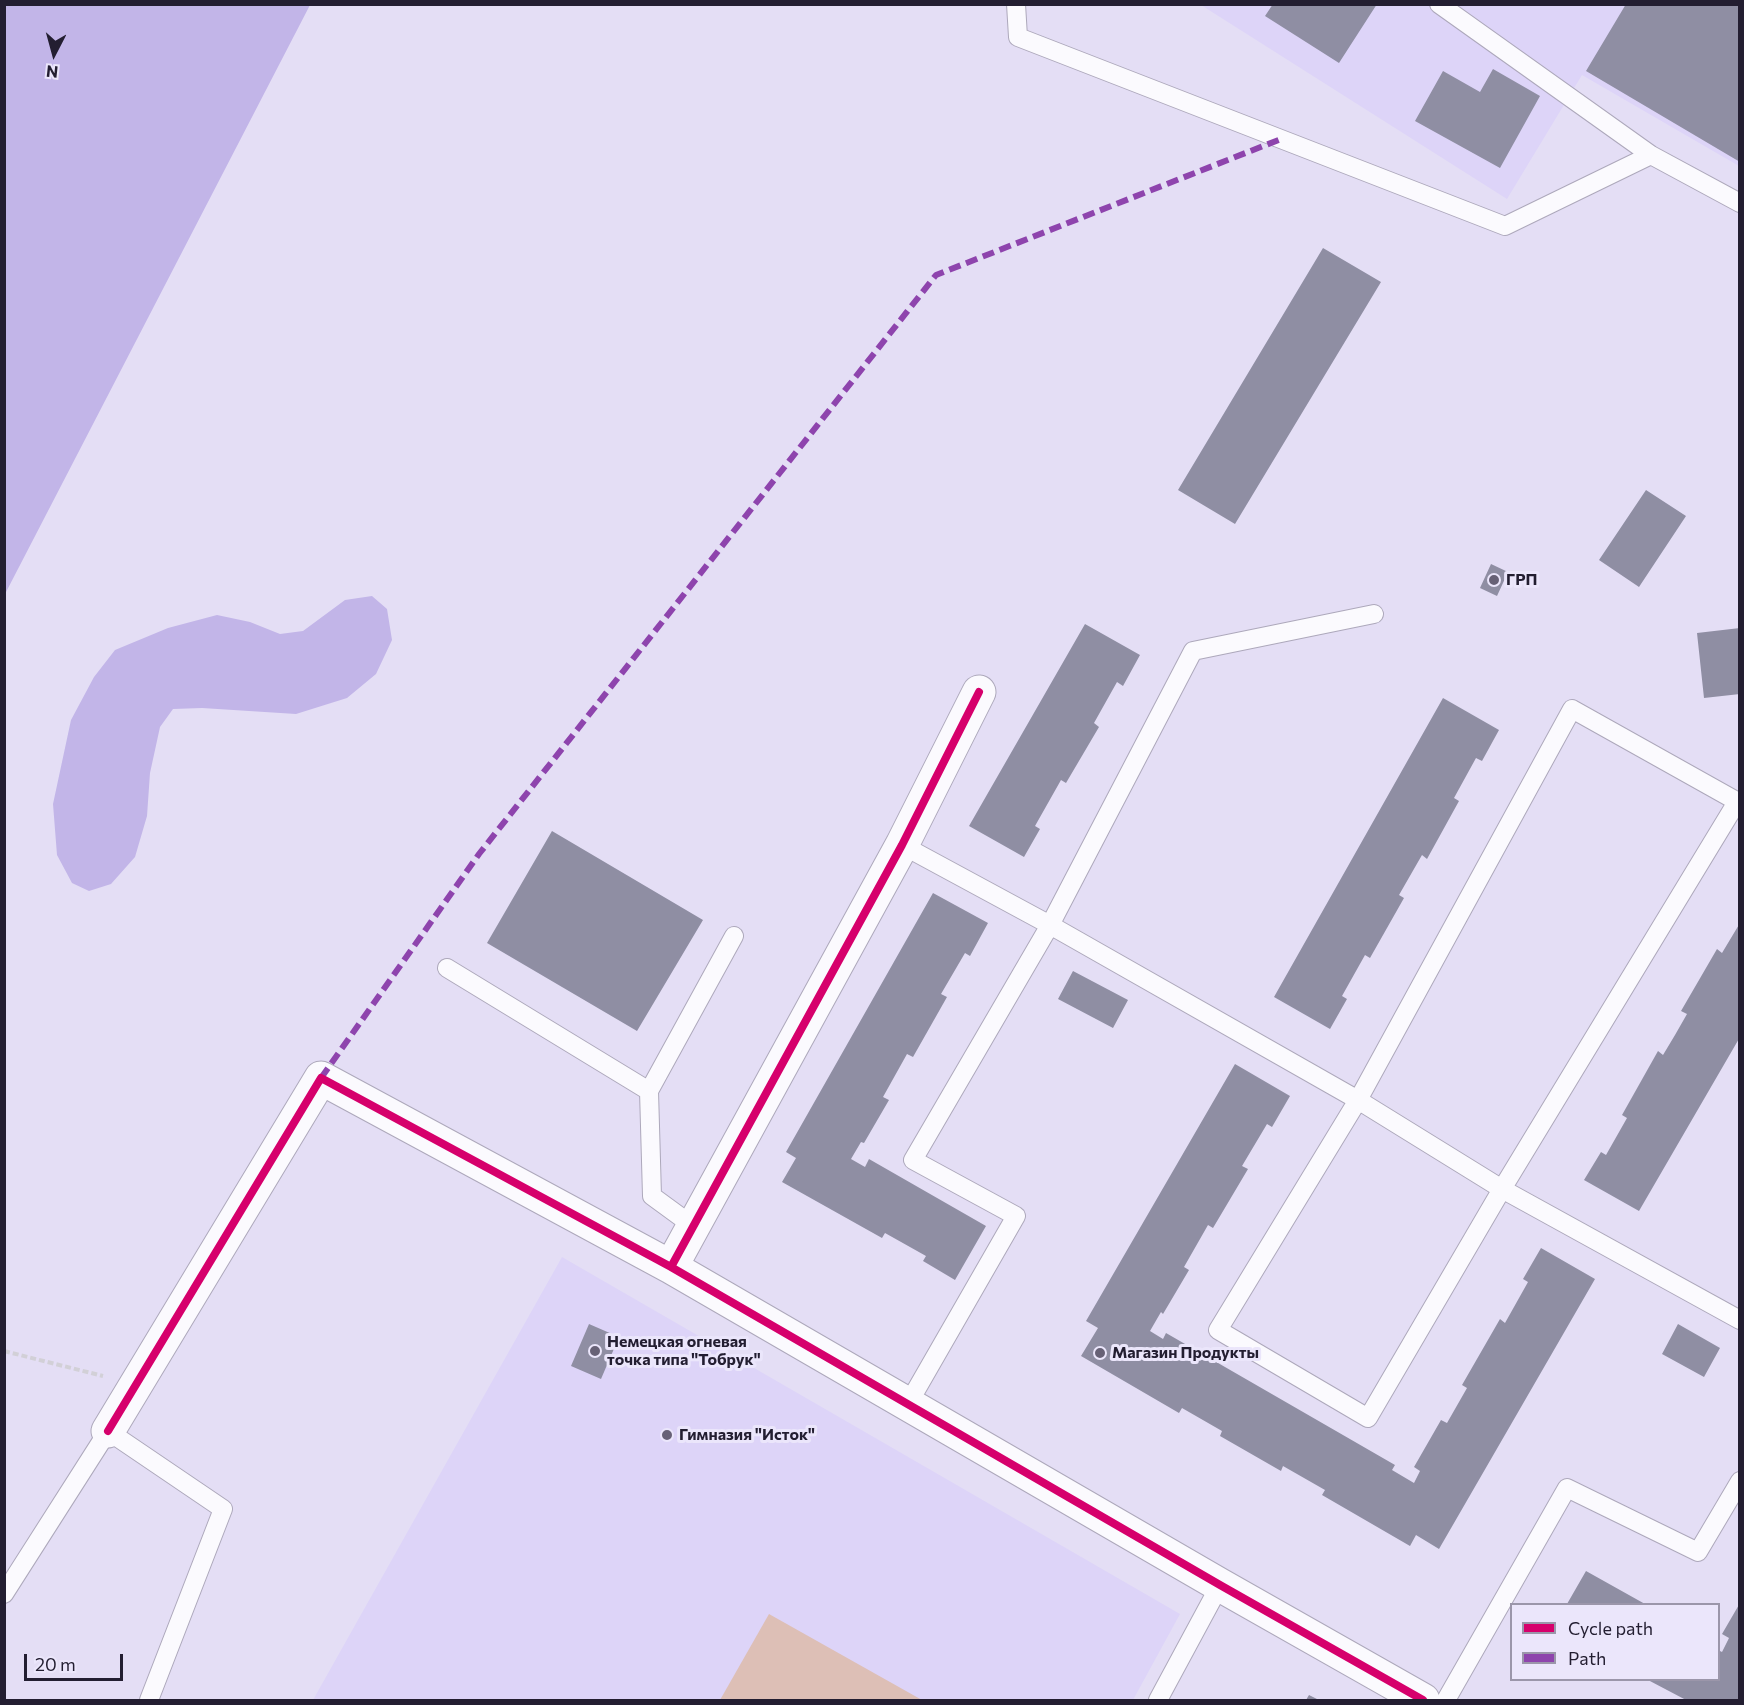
<!DOCTYPE html>
<html>
<head>
<meta charset="utf-8">
<style>
  body { margin:0 }
  #map { position:relative; width:1744px; height:1705px; overflow:hidden; background:#e4def5; font-family:Commissioner,sans-serif }
  canvas { display:block }
  .frame { position:absolute; inset:0; border:6px solid #231e31; pointer-events:none }
  .legend { position:absolute; left:1510px; top:1603px; width:210px; height:78px; box-sizing:border-box; background:#ebe6fb; border:2px solid #9b96aa; margin:0; padding:8px 10px; list-style:none; font-size:18px; color:#231e31 }
  .legend li { display:flex; align-items:center; gap:12px; height:30px }
  .legend b { width:30px; border:2px solid #9b96aa }
  .north { position:absolute; left:24px; top:24px; width:60px; height:60px; -webkit-text-stroke:4px #ebe6fb; paint-order:stroke; rotate:186deg; font-size:16px; font-weight:700; line-height:24px; text-align:center; color:#231e31 }
  .north::after { content:''; display:block; margin:auto; width:21px; height:27px; background:#231e31; clip-path:polygon(50% 0,100% 100%,50% 72%,0 100%) }
  .scale { position:absolute; left:24px; top:1654px; width:99px; height:27px; box-sizing:border-box; border:3px solid #231e31; border-top:0; padding-left:8px; font-size:18px; line-height:21px; white-space:nowrap; color:#231e31; -webkit-text-stroke:4px #ebe6fb; paint-order:stroke }
</style>
</head>
<body>
<div id="map">
<canvas width="1744" height="1705"></canvas>
<div class="frame"></div>
<ul class="legend">
<li><b style="height:8px;background:#d6006c"></b>Cycle path</li>
<li><b style="height:8px;background:#8e44ad"></b>Path</li>
</ul>
<div class="north">N</div>
<div class="scale">20 m</div>
</div>
<script>
const ctx = document.querySelector('canvas').getContext('2d');
ctx.lineJoin = 'round';
function fill(path, color) { ctx.fillStyle = color; ctx.fill(path, 'evenodd'); }
function trace(path, color, width, dash) { ctx.strokeStyle = color; ctx.lineWidth = width; ctx.lineCap = dash ? 'butt' : 'round'; ctx.setLineDash(dash || []); ctx.stroke(path); }
function label(font, color, halo, rows, align = 'center') {
  ctx.font = font + ' Commissioner,sans-serif'; ctx.lineWidth = 6; ctx.setLineDash([]); ctx.textBaseline = 'middle'; ctx.strokeStyle = halo; ctx.fillStyle = color; for (const [text, x, y, turn = 0] of rows) {
    ctx.save(); ctx.translate(x, y); ctx.rotate((+turn || 0) * Math.PI / 180); ctx.textAlign = isNaN(turn) ? turn : align; if (halo) ctx.strokeText(text, 0, 0); ctx.fillText(text, 0, 0); ctx.restore();
  }
}
fill(new Path2D(`
  M1201 5H1739V166L1582 75 1507 199Z
  M562 1257 1180 1614 1133 1700H313Z`), '#ddd4f8');
fill(new Path2D(`
  M769 1614 922 1700H720Z`), '#ddbfb6');
fill(new Path2D(`
  M5 4 310 5 5 594 4 5Z
  M372 596 387 609 392 640 376 674 347 698 296 714 202 708 173 709 160 727 150 773 147 816 135 857 111 884 89 891 72 883 57 855 53 804 71 720 94 677 115 650 168 628 217 615 250 622 280 634 303 631 345 600Z`), '#c2b5e8');
fill(new Path2D(`
  M1273 4H1377L1339 63 1265 16Z
  M1626 4H1740V162L1586 71Z
  M1493 69 1540 96 1500 168 1415 121 1443 71 1480 92Z
  M1323 248 1381 282 1235 524 1178 490Z
  M1646 490 1686 516 1639 587 1599 560Z
  M1491 564 1508 572 1497 596 1480 588Z
  M1085 624 1140 655 1123 686 1117 682 1094 723 1099 727 1066 783 1061 780 1035 826 1040 829 1024 857 969 826Z
  M1740 628V694L1704 698 1697 633Z
  M1443 698 1499 730 1482 761 1476 758 1454 798 1459 801 1427 859 1422 855 1399 895 1404 898 1370 958 1365 955 1342 996 1347 999 1330 1029 1274 997Z
  M552 831 703 920 637 1031 487 943Z
  M933 893 988 923 970 956 965 953 941 994 947 997 913 1057 907 1054 883 1097 889 1100 864 1143 861 1142 851 1159 865 1167 869 1159 986 1226 955 1280 923 1261 926 1256 885 1233 882 1238 782 1182 796 1158 786 1152Z
  M1740 923V1037L1639 1211 1584 1180 1601 1152 1606 1155 1627 1118 1622 1115 1658 1051 1663 1055 1675 1035 1687 1014 1681 1011 1717 949 1722 953Z
  M1073 971 1128 1000 1113 1028 1058 999Z
  M1235 1064 1290 1096 1272 1127 1267 1124 1242 1166 1248 1169 1213 1228 1208 1225 1184 1267 1189 1270 1163 1314 1161 1312 1150 1331 1163 1339 1166 1333 1395 1465 1392 1470 1414 1483 1420 1471 1414 1467 1441 1420 1447 1423 1467 1388 1462 1385 1500 1319 1505 1323 1528 1282 1523 1279 1541 1248 1595 1279 1439 1549 1416 1535 1410 1546 1322 1495 1325 1490 1283 1466 1281 1471 1220 1436 1222 1431 1182 1408 1179 1413 1081 1356 1098 1328 1086 1321Z
  M589 1324 619 1337 601 1379 571 1366Z
  M1678 1324 1720 1348 1704 1377 1662 1354Z
  M1586 1571 1645 1604H1567Z
  M1740 1603V1700H1686L1648 1680H1718V1650L1722 1652 1729 1638 1722 1634Z
  M1309 1695 1319 1700H1306Z`), '#8f8ea3');
const lane = new Path2D(`
  M1016 4 1018 37 1505 226 1651 155
  M1439 4 1651 155 1740 203
  M1737 802 1502 1189 1368 1418 1218 1330 1358 1100 1572 709 1740 803
  M902 845 1050 925 1358 1100 1502 1189 1740 1320
  M447 968 649 1091 652 1196 693 1226
  M649 1091 734 936
  M908 1404 1016 1216 913 1160 1050 925 1193 651 1374 614
  M4 1594 108 1431 223 1509 149 1700
  M1158 1700 1220 1585
  M1446 1700 1567 1488 1698 1552 1740 1481`);
const street = new Path2D(`
  M979 692 902 845 671 1267 1220 1585 1423 1700
  M108 1431 321 1078 671 1267`);
trace(lane, '#ada8bb', 20);
trace(street, '#ada8bb', 35);
trace(new Path2D(`
  M4 1351 103 1376`), '#d2d0d7', 4, [6, 3]);
trace(lane, '#fbfafe', 18);
trace(street, '#fbfafe', 33);
trace(new Path2D(`
  M321 1078 479 854 936 275 1281 139`), '#8e44ad', 6, [12, 6]);
trace(new Path2D(`
  M979 692 902 845 671 1267 1220 1585 1423 1700
  M108 1431 321 1078 671 1267`), '#d6006c', 8);
for (const [x, y, r, color] of [
  [1494,580,6,"#676176"],
  [595,1351,6,"#676176"],
  [1100,1353,6,"#676176"],
  [667,1435,6,"#676176"]
]) { const dot = new Path2D(); dot.arc(x, y, r, 0, 2 * Math.PI); ctx.fillStyle = color; ctx.fill(dot); trace(dot, '#ebe6fb', 2); }
label('bold 16px', '#231e31', '#ebe6fb', [
  ["ГРП",1506,580],
  ["Немецкая огневая",607,1342],
  ["точка типа \"Тобрук\"",607,1360],
  ["Магазин Продукты",1112,1353],
  ["Гимназия \"Исток\"",679,1435]
], 'left');
</script>
</body>
</html>
